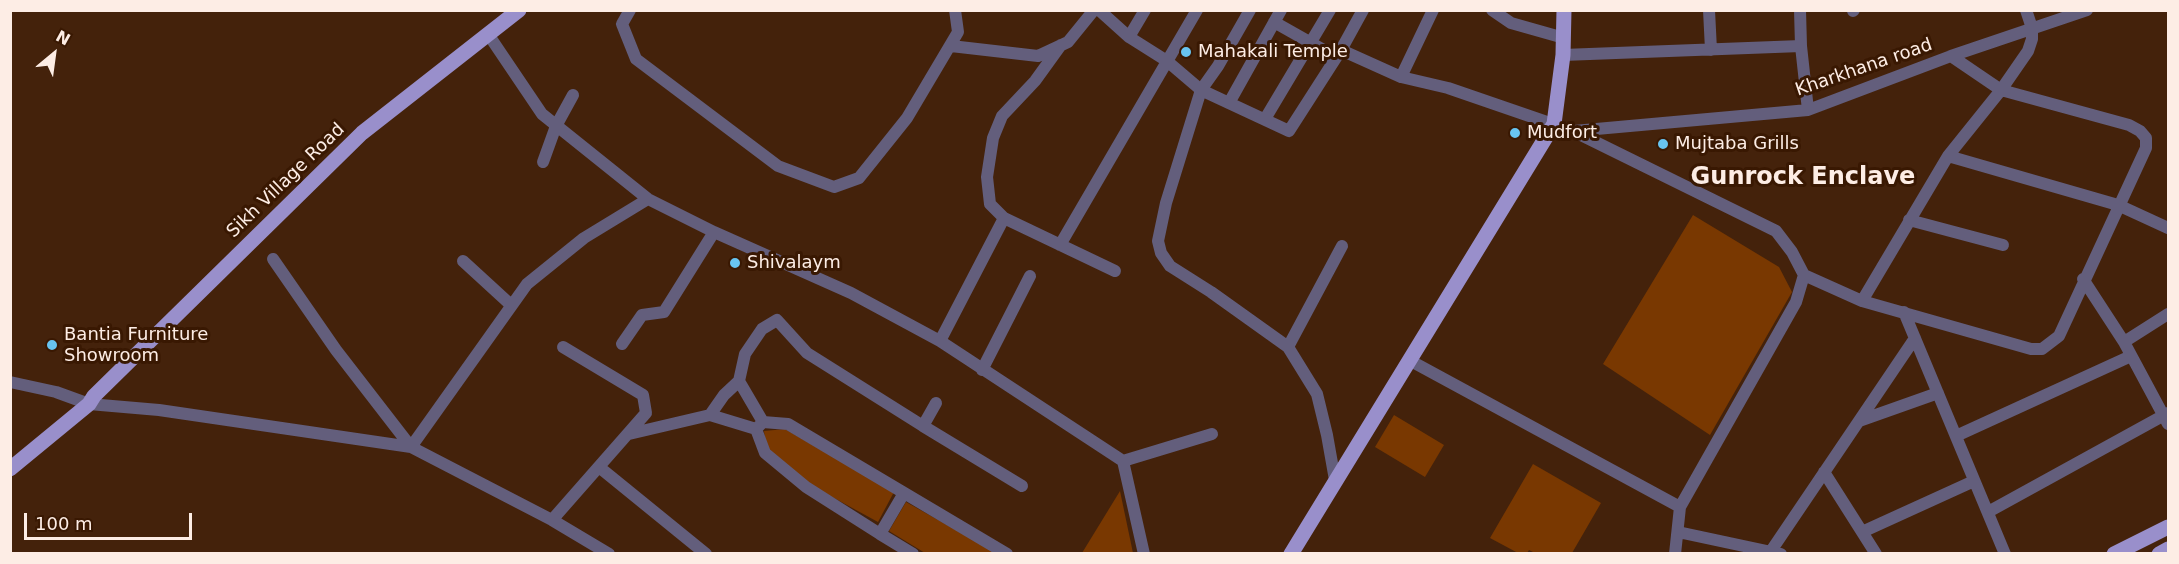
<!DOCTYPE html>
<html>
<head>
<meta charset="utf-8">
<style>
  body { margin:0 }
  #map { position:relative; width:2179px; height:564px; overflow:hidden; background:#44220b; font-family:"DejaVu Sans",sans-serif }
  canvas { display:block }
  .frame { position:absolute; inset:0; border:12px solid #fdede5; pointer-events:none }
  .north { position:absolute; left:24px; top:24px; width:60px; height:60px; -webkit-text-stroke:4px #391802; paint-order:stroke; rotate:29deg; font-size:16px; font-weight:700; line-height:24px; text-align:center; color:#fdede5 }
  .north::after { content:''; display:block; margin:auto; width:21px; height:27px; background:#fdede5; clip-path:polygon(50% 0,100% 100%,50% 72%,0 100%) }
  .scale { position:absolute; left:24px; top:513px; width:168px; height:27px; box-sizing:border-box; border:3px solid #fdede5; border-top:0; padding-left:8px; font-size:18px; line-height:21px; white-space:nowrap; color:#fdede5; -webkit-text-stroke:4px #391802; paint-order:stroke }
</style>
</head>
<body>
<div id="map">
<canvas width="2179" height="564"></canvas>
<div class="frame"></div>
<div class="north">N</div>
<div class="scale">100 m</div>
</div>
<script>
const ctx = document.querySelector('canvas').getContext('2d');
ctx.lineJoin = 'round';
function fill(path, color) { ctx.fillStyle = color; ctx.fill(path, 'evenodd'); }
function trace(path, color, width, dash) { ctx.strokeStyle = color; ctx.lineWidth = width; ctx.lineCap = dash ? 'butt' : 'round'; ctx.setLineDash(dash || []); ctx.stroke(path); }
function label(font, color, halo, rows, align = 'center') {
  ctx.font = font + ' "DejaVu Sans",sans-serif'; ctx.lineWidth = 6; ctx.setLineDash([]); ctx.textBaseline = 'middle'; ctx.strokeStyle = halo; ctx.fillStyle = color; for (const [text, x, y, turn = 0] of rows) {
    ctx.save(); ctx.translate(x, y); ctx.rotate((+turn || 0) * Math.PI / 180); ctx.textAlign = isNaN(turn) ? turn : align; if (halo) ctx.strokeText(text, 0, 0); ctx.fillText(text, 0, 0); ctx.restore();
  }
}
fill(new Path2D(`
  M1693 215 1779 267 1792 292 1710 435 1603 364Z
  M1394 415 1444 445 1425 477 1375 447Z
  M785 429 894 492 878 522 812 486 766 448 764 431Z
  M1533 464 1601 503 1572 553H1535L1529 550 1527 553H1518L1490 538Z
  M1120 491 1133 553H1082Z
  M906 502 997 553H925L889 531Z`), '#793801');
trace(new Path2D(`
  M630 10 622 24 636 59 778 166 834 187 859 178 907 118 958 32 955 10
  M1099 10 1129 37 1167 61 1201 90 1289 131 1341 50 1401 77 1448 88 1573 131 1776 231 1792 252 1804 275 1796 302 1680 507 1675 554
  M1250 10 1218 66 1201 90 1166 203 1158 241 1161 253 1170 266 1211 292 1288 347 1317 394 1327 435 1335 480
  M1492 10 1511 23 1564 38
  M1709 10 1711 50
  M1800 10 1801 46 1808 110
  M1853 11 1854 10
  M1274 22 1336 57
  M488 34 542 114 648 199 714 232 851 293 940 341 1123 461 1144 554
  M1129 37 1145 10
  M951 46 1038 56 1068 42 1094 10
  M1341 50 1363 10
  M1563 55 1801 46
  M1401 77 1433 10
  M1229 103 1281 10
  M1265 119 1330 10
  M1574 131 1808 110 1951 56 2087 10
  M1948 156 2118 205 2168 228
  M543 162 556 126 573 95
  M1004 218 990 204 987 177 993 138 1002 116 1035 81 1061 45
  M1909 220 2003 245
  M1060 245 1197 10
  M273 259 336 350 411 447 527 284 584 238 648 199
  M463 261 511 305
  M1804 275 1862 301 1948 156 2001 90 2028 51 2032 39V28L2026 10
  M2083 279 2124 342 2168 424
  M1862 301 2031 349H2042L2059 336 2146 148V138L2140 131 2129 125 2001 90 1951 56
  M1904 312 2005 554
  M940 341 1004 218 1115 271
  M2124 342 2168 314
  M622 344 642 315 664 312 714 232
  M1288 347 1342 246
  M1409 360 1680 507
  M982 370 1030 276
  M10 382 56 392 89 404 159 410 411 447 552 520 609 554
  M936 403 923 426 1022 486
  M710 415 724 395 739 381 745 354 762 329 777 320 807 353 923 426
  M1859 421 1938 393
  M763 422 788 424 1007 554
  M756 429 765 453 806 487 880 534
  M629 434 710 415 756 429 763 422 739 381
  M1956 436 2131 356
  M1123 461 1212 434
  M599 467 706 554
  M1824 472 1876 554
  M904 493 880 534 913 554
  M1988 512 2168 413
  M552 520 646 413 643 395 563 347
  M1678 532 1781 554
  M1862 532 1974 481
  M1771 551 1915 338`), '#635e7c', 12);
trace(new Path2D(`
  M10 469 89 404 94 396 362 133 519 10
  M1291 554 1554 124 1563 55 1564 10
  M2114 554 2168 527
  M2159 554 2168 549`), '#998fcb', 15);
for (const [x, y, r, color] of [
  [1186,52,6,"#68c4f0"],
  [1515,133,6,"#68c4f0"],
  [1663,144,6,"#68c4f0"],
  [735,263,6,"#68c4f0"],
  [52,345,6,"#68c4f0"]
]) { const dot = new Path2D(); dot.arc(x, y, r, 0, 2 * Math.PI); ctx.fillStyle = color; ctx.fill(dot); trace(dot, '#391802', 2); }
label('18px', '#fdede5', '#391802', [
  ["Mahakali Temple",1198,52],
  ["Mudfort",1527,133],
  ["Mujtaba Grills",1675,144],
  ["Shivalaym",747,263],
  ["Bantia Furniture",64,335],
  ["Showroom",64,356]
], 'left');
label('18px', '#fdede5', '#391802', [
  ["Kharkhana road",1864,68,-19],
  ["Sikh Village Road",286,181,-44]
]);
label('bold 24px', '#fdede5', '#391802', [
  ["Gunrock Enclave",1803,178]
]);
</script>
</body>
</html>
